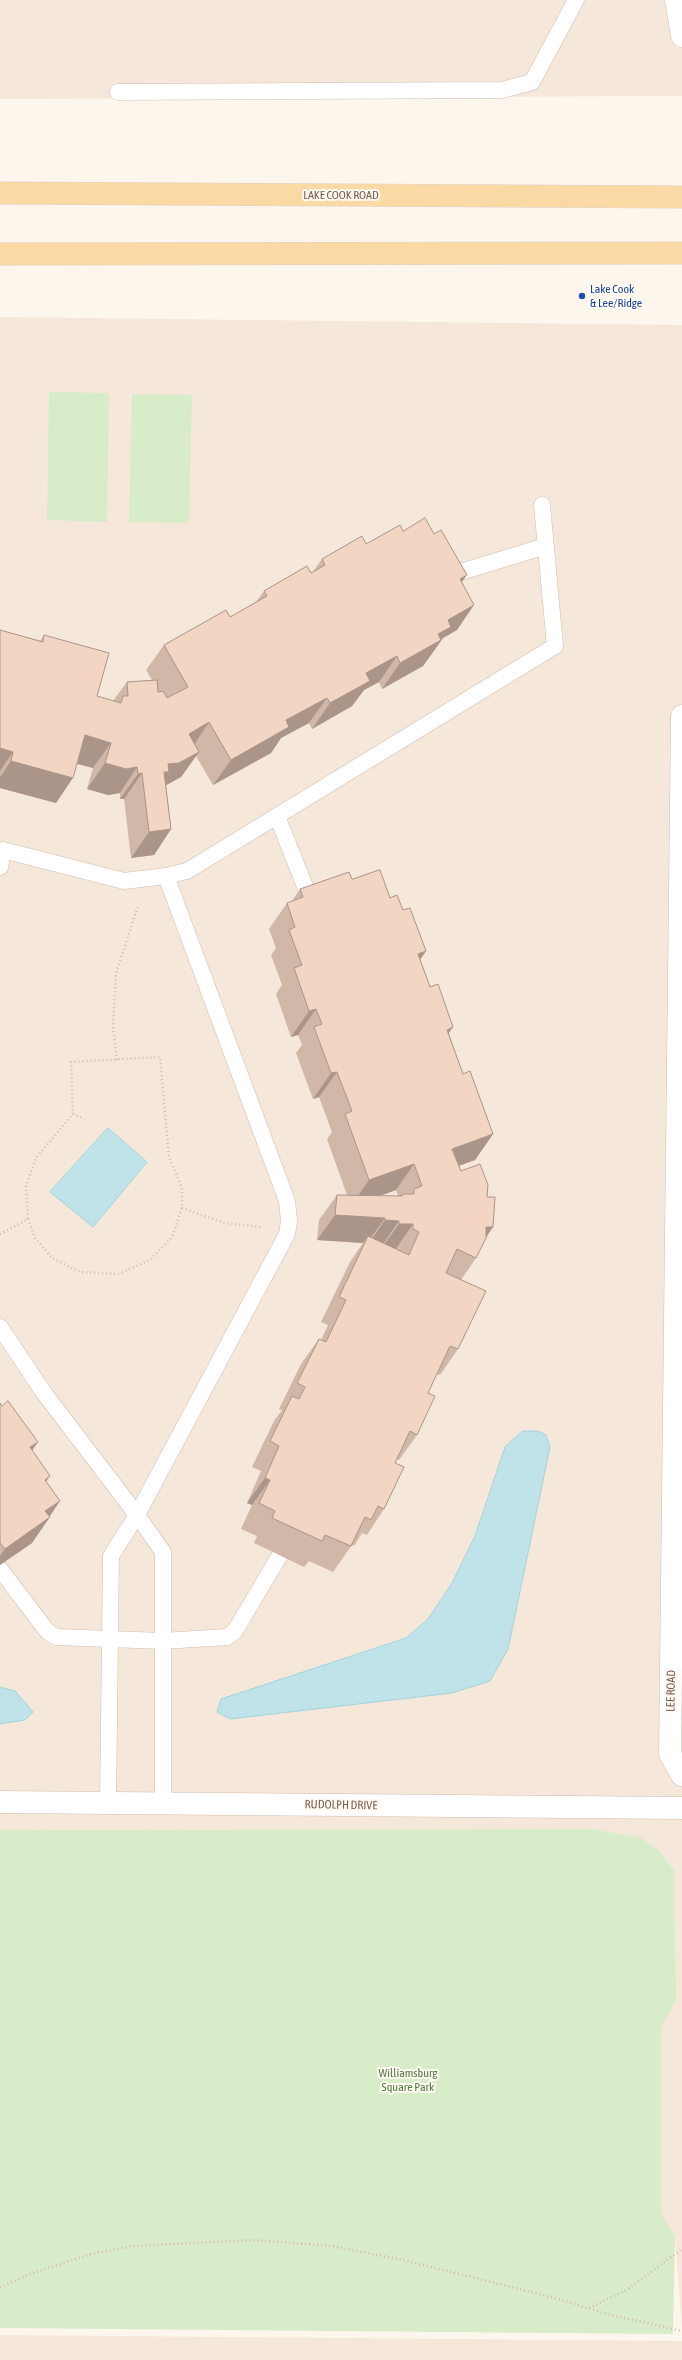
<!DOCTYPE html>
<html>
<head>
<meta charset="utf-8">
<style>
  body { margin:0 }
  canvas { display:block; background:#fdf6ec }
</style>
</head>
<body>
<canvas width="682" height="2360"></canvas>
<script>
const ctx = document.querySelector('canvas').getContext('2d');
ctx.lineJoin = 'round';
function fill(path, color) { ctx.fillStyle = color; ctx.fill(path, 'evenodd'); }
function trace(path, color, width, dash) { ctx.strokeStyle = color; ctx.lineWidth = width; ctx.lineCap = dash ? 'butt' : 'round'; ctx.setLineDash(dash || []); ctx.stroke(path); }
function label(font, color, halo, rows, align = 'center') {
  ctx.font = font + ' "Asap Condensed",sans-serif'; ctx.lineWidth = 4; ctx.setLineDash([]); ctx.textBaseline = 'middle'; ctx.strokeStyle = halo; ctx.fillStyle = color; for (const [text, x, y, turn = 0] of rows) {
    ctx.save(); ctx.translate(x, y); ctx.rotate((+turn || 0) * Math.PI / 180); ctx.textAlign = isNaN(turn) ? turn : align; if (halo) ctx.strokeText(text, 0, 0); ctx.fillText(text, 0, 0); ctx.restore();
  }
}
fill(new Path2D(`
  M0 0H682V96L0 99Z
  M0 317 682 325V2329L675 2236 661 2213V2027L676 2001 675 1872 640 1837 592 1829 0 1830Z
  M0 2335 682 2341V2360H0Z`), '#f5e8da');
fill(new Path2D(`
  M49 392 109 393 107 522 47 520Z
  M132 394 192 395 189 523 129 522Z
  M592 1829 640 1837 658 1850 675 1872 676 2001 661 2027V2213L675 2236 673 2334 0 2328V1830Z`), '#d8ecc9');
const water = new Path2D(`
  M108 1128 147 1162 93 1227 50 1192Z
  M523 1431H538L546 1435 550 1447 508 1649 490 1681 452 1693 230 1719 217 1712 221 1699 406 1638 428 1619 452 1583 475 1536 505 1447Z
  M0 1687 15 1691 33 1712 25 1720 0 1724Z`);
fill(water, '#bfe3e8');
trace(water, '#a5d3da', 1);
const lane = new Path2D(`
  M118 92 502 90 532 82 576 0
  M444 577 546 546
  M277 816 312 904
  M0 867 3 850 124 881 166 876 187 871 555 646 542 505
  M0 1327 44 1393 137 1515 287 1234 289 1221 287 1201 166 876
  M0 1569 47 1631 56 1637 163 1641 227 1637 235 1631 280 1555
  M108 1803 111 1556 137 1515 163 1552V1803`);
const street = new Path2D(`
  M682 716 670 1754 682 1775
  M0 1802 682 1808`);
const secondary = new Path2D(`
  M676 0 682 36`);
const primary = new Path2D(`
  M0 193 682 197
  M0 254 682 253`);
trace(lane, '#d1beb0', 17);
trace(street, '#d1beb0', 23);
trace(secondary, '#d6c0b0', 23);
trace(primary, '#dad1cd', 23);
trace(new Path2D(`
  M117 1060 113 1027 116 973 138 906
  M182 1208 225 1223 261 1227
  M28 1219 35 1238 52 1258 80 1272 118 1274 150 1260 172 1237 182 1208V1188L169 1157 160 1057 71 1062 73 1114
  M0 1234 28 1219 26 1186 36 1158 73 1114 84 1119
  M0 2287 36 2272 91 2254 133 2246 253 2240 332 2246 403 2260 555 2298 607 2314 682 2331
  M589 2308 628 2289 682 2249`), '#d9b8a5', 2.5, [1, 3]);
trace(lane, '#fff', 16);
trace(street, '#fff', 22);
trace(secondary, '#fff', 22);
trace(primary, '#fbd9a5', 22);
fill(new Path2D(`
  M403 531 462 582 457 630 443 638 423 666 382 689 379 682 364 690 352 706 312 729 309 723 281 738 271 753 213 785 196 756 181 777 166 785 171 829 154 855 131 858 124 799H120V793L108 795 87 789 93 768 77 764 56 803 0 788V630L40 641 44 635 97 696 113 701 127 682 152 680 146 670 164 645 230 617 256 602 264 591 312 573 322 559Z
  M352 879 390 898 403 910 426 951 420 959 430 987 449 1034 463 1074 493 1134 475 1160 459 1166 461 1171 487 1197 493 1227 486 1238 476 1258 461 1280 458 1349 440 1375 437 1374 428 1393 417 1435 399 1460 397 1459 395 1463 384 1509 367 1535 362 1533 354 1546 352 1545 333 1572 309 1561 304 1567 254 1543 257 1536 241 1529 252 1505 247 1503 261 1471 252 1467 274 1421 282 1410 279 1409 301 1364 319 1339 321 1340 328 1325 321 1322 350 1262 363 1243 317 1240 319 1220 337 1195H347L327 1139 332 1132 319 1097 313 1099 296 1053 302 1045 298 1035 291 1037 276 994 282 985 271 955 276 948 269 929 287 903 292 901 300 889ZM396 1190 398 1196H380Z
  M0 1403 32 1450 46 1482 49 1516 32 1543 0 1565Z`), '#d1b7a8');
fill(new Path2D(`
  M467 575 449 600 460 579Z
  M474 605 457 630 443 638 423 666 382 689 400 663 448 620Z
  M397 656 379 682 364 690 352 706 312 729 330 703 366 673Z
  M327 698 309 723 281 738 271 753 213 785 231 760 286 720Z
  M209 722 192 748 189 734Z
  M85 735 111 743 93 768 67 761Z
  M0 748 13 752 0 771Z
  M199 752 181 777 161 788 157 789 168 764Z
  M11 761 73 778 56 803 0 788V777Z
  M105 763 137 767 120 793 108 795 87 789Z
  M142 773 124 799H120L138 774Z
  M171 829 154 855 131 858 149 832Z
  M426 951 408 977 418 954Z
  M316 1009 298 1035 291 1037 309 1011Z
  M453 1027 435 1053 447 1030Z
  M337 1072 319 1097 313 1099 331 1073Z
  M493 1134 475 1160 435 1174 452 1149Z
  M414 1164 396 1190 351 1206 369 1180Z
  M335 1215 385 1218 367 1243 368 1236 363 1243 317 1240Z
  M385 1220 399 1221 381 1247 367 1246Z
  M399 1224H413L395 1250 381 1249Z
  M486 1227H493L475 1253Z
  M38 1442 20 1468 30 1447Z
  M50 1476 32 1502 45 1480Z
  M265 1478 270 1480 252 1505 247 1503Z
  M60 1501 48 1519 50 1517 32 1543 0 1565V1556L5 1549 45 1511Z`), '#aa9588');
const building = new Path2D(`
  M425 518 434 534 441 530 467 575 460 579 474 605 448 620 451 627 438 634 441 640 400 663 397 656 366 673 370 681 330 703 327 698 286 720 289 727 231 760 209 722 189 734 199 752 179 763 168 764 169 772H164L171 829 149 832 142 773 138 774 137 767 126 769 105 763 111 743 85 735 73 778 11 761 13 752 0 748V630L43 642 44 635 109 653 97 696 121 703 123 696H128L127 682 157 680 158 692 163 691 167 698 188 687 164 645 226 610 230 617 267 596 264 591 307 566 311 573 325 565 322 559 362 536 366 544 400 525 403 531Z
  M380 870 390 898 397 895 403 910 410 908 426 951 418 954 430 987 438 984 453 1027 447 1030 463 1074 470 1071 493 1134 452 1149 461 1171 480 1164 488 1185 487 1197H495L493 1227H486V1238L476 1258 457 1249 446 1273 486 1291 458 1349 450 1346 428 1393 435 1396 417 1435 410 1431 395 1463 404 1467 384 1509 378 1506 371 1520 365 1517 351 1546 325 1535 322 1541 272 1518 275 1511 259 1503 270 1480 265 1478 279 1446 270 1441 292 1396 299 1399 305 1387 297 1383 319 1339 326 1342 346 1300 339 1297 368 1236 409 1255 419 1232 413 1229V1224H399V1221L385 1220V1218L335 1215 337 1195 402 1196 403 1194H414V1189L422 1186 414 1164 369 1180 345 1114 352 1111 337 1072 331 1073 314 1027 322 1024 316 1009 309 1011 294 968 302 965 289 930 295 927 287 903 303 897 300 889 349 872 352 879Z
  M8 1401 38 1442 30 1447 50 1476 45 1480 60 1501 45 1511 50 1517 5 1549 0 1543V1403L2 1406Z`);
fill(building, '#f3d5c3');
trace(building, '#aa9588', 1);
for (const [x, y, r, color] of [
  [582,296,4,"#1a4fb4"]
]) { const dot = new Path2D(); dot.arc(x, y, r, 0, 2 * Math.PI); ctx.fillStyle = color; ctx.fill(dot); trace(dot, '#fffaf3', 1.5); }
label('12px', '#7a5c4d', '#fffaf3', [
  ["LAKE COOK ROAD",341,195],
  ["LEE ROAD",671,1691,-89],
  ["RUDOLPH DRIVE",341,1805,1]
]);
label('12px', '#164399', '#fffaf3', [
  ["Lake Cook",590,289],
  ["& Lee/Ridge",590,303]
], 'left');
label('12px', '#537a41', '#fffaf3', [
  ["Williamsburg",408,2073],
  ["Square Park",408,2087]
]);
</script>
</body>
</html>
